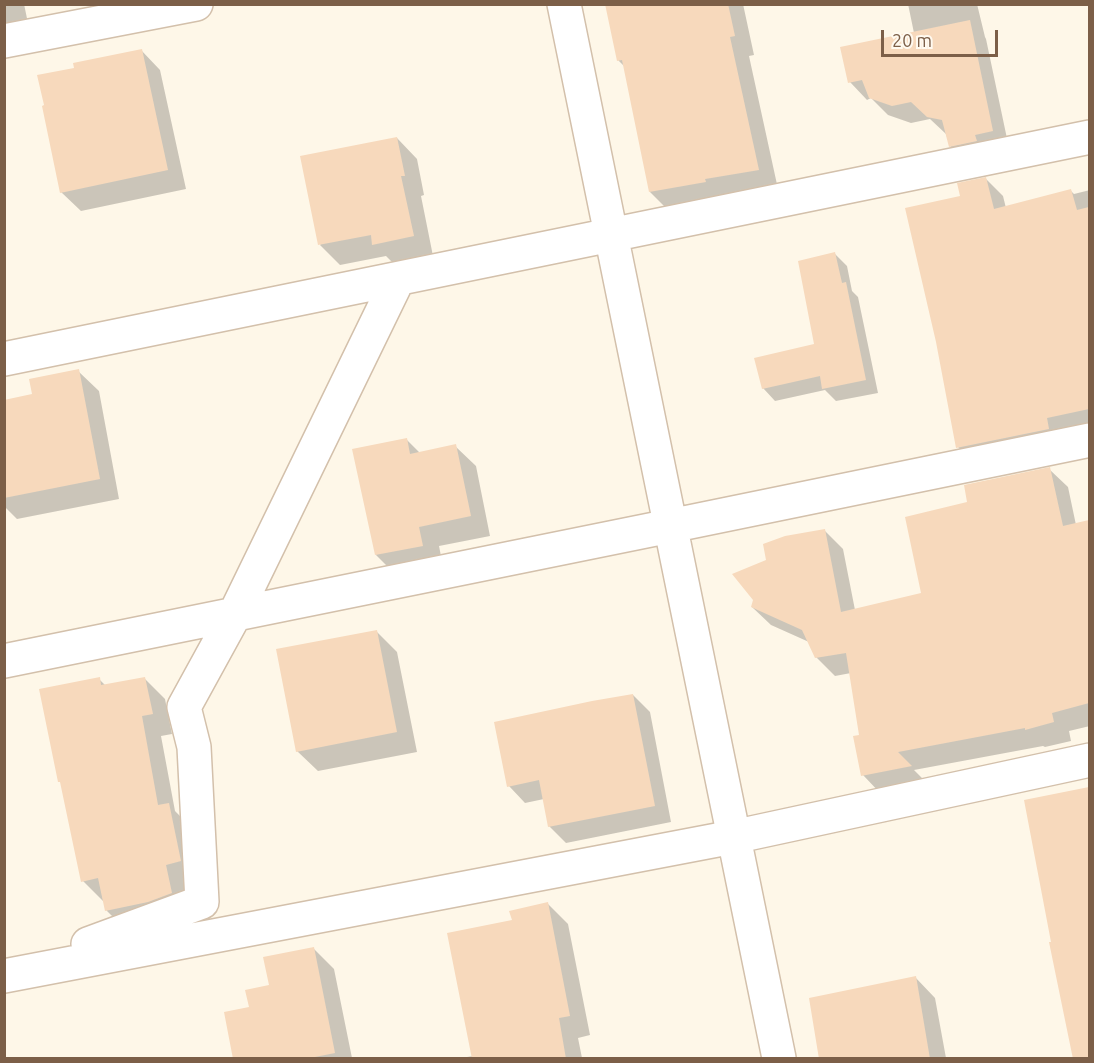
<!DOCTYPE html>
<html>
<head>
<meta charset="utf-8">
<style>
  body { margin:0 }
  #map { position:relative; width:1094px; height:1063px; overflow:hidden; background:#fef7e8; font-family:Ubuntu,sans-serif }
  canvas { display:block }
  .frame { position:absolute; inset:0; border:6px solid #7c5f48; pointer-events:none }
  .scale { position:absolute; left:881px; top:30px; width:117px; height:27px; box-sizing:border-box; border:3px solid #7c5f48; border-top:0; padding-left:8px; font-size:18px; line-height:21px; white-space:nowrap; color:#7c5f48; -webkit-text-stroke:4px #fffaf0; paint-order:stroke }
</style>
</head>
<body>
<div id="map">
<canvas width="1094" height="1063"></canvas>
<div class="frame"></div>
<div class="scale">20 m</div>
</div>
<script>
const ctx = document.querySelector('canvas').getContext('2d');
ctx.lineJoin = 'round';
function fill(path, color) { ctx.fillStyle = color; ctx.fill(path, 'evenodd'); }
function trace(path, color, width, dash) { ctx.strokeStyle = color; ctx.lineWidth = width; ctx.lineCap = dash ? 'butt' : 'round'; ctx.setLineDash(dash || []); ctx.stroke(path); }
fill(new Path2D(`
  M4 4H24L29 28 4 38Z
  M607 4H743L754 55 749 56 778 189 670 212 650 192 625 67 618 60Z
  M908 4H977L985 37 986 39 1009 148 967 163 950 146 946 134 930 119 911 123 888 115 871 98 867 100 850 82 914 33Z
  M141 50 160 70 186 189 81 211 61 192 75 69Z
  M397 138 417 159 424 195 421 196 433 256 394 264 386 256 340 265 320 245Z
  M986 179 1003 196 1006 208 1071 191 1074 194 1090 190V430L975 465 958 447 962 197Z
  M835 254 847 266 852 291 858 297 878 393 836 401 825 390 775 401 763 388 816 346Z
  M78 371 99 391 119 499 17 519 4 506V415Z
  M406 439 420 453 455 446 476 466 490 536 439 546 443 566 396 575 376 555Z
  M1049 469 1068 487 1076 525 1090 522V726L1069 731 1071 741 1045 747 1043 746 914 770 929 785 881 794 863 775 861 736 851 673 835 676 816 657 809 642 771 625 752 607 768 561 824 530 843 549 855 610 923 594 969 504Z
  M377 632 397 652 417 752 318 771 297 751Z
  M99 679 106 686 145 679 165 699 172 734 161 736 175 811 189 825 191 913 126 930 106 910 104 901H103L83 881Z
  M633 695 650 712 671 822 566 843 549 826 544 799 525 803 509 786Z
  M1090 789V1044H1087L1053 943 1026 801Z
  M548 904 568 924 590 1035 578 1038 582 1058H461L473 1056 513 921Z
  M314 949 334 969 352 1058H235L250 1009 270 986Z
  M915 977 935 998 946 1058H821Z`), '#0003');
fill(new Path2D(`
  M605 4H728L735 36 730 37 759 170 705 179 706 182 649 192 622 60 617 61Z
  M970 20 993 131 975 135 977 141 949 147 942 120 927 117 911 102 892 106 869 98 862 80 848 83 840 47Z
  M142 49 168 170 60 193 42 106 44 105 37 75 74 68 73 63Z
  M397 137 405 176H401L414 236 372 245 371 235 318 245 300 156Z
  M986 177 994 209 1071 189 1077 210 1089 207V409L1047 418 1049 429 956 448 936 342 905 208 960 196 957 183Z
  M835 252 842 283 846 282 866 380 822 389 820 376 762 389 754 358 814 344 798 261Z
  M79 369 100 479 4 498V400L32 394 29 379Z
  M407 438 410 454 456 444 471 516 419 527 423 546 375 555 352 449Z
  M1050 467 1063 526 1089 520V703L1052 713 1054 722 1025 730V728L898 752 912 766 861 776 853 736 859 735 846 653 815 658 802 630 751 607 753 600 732 574 766 560 763 544 785 536 825 529 841 612 921 593 905 517 967 502 964 485Z
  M377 630 397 732 296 752 276 649Z
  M100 677 101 685 145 677 153 714 142 716 158 805 169 803 181 861 166 865 172 893 148 902 105 911 98 878 81 882 60 782H58L39 689Z
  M633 694 655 806 548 827 539 780 507 787 494 722 592 701Z
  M1089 787V1059H1073L1049 942H1051L1024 800Z
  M548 902 570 1016 559 1018 566 1059H472L447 933 512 920 509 911Z
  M314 947 335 1053 305 1059H233L224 1012 249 1007 245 990 269 985 263 957Z
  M916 976 930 1059H819L809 998Z`), '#f7d9bc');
const minor = new Path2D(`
  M564 4 779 1058
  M4 41 196 4
  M4 359 1090 137
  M4 661 670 526 1090 440
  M88 944 202 902 194 747 184 707 235 614 398 279
  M4 976 733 837 1090 760`);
trace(minor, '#d3c0ab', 36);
trace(minor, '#fff', 33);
</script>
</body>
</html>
